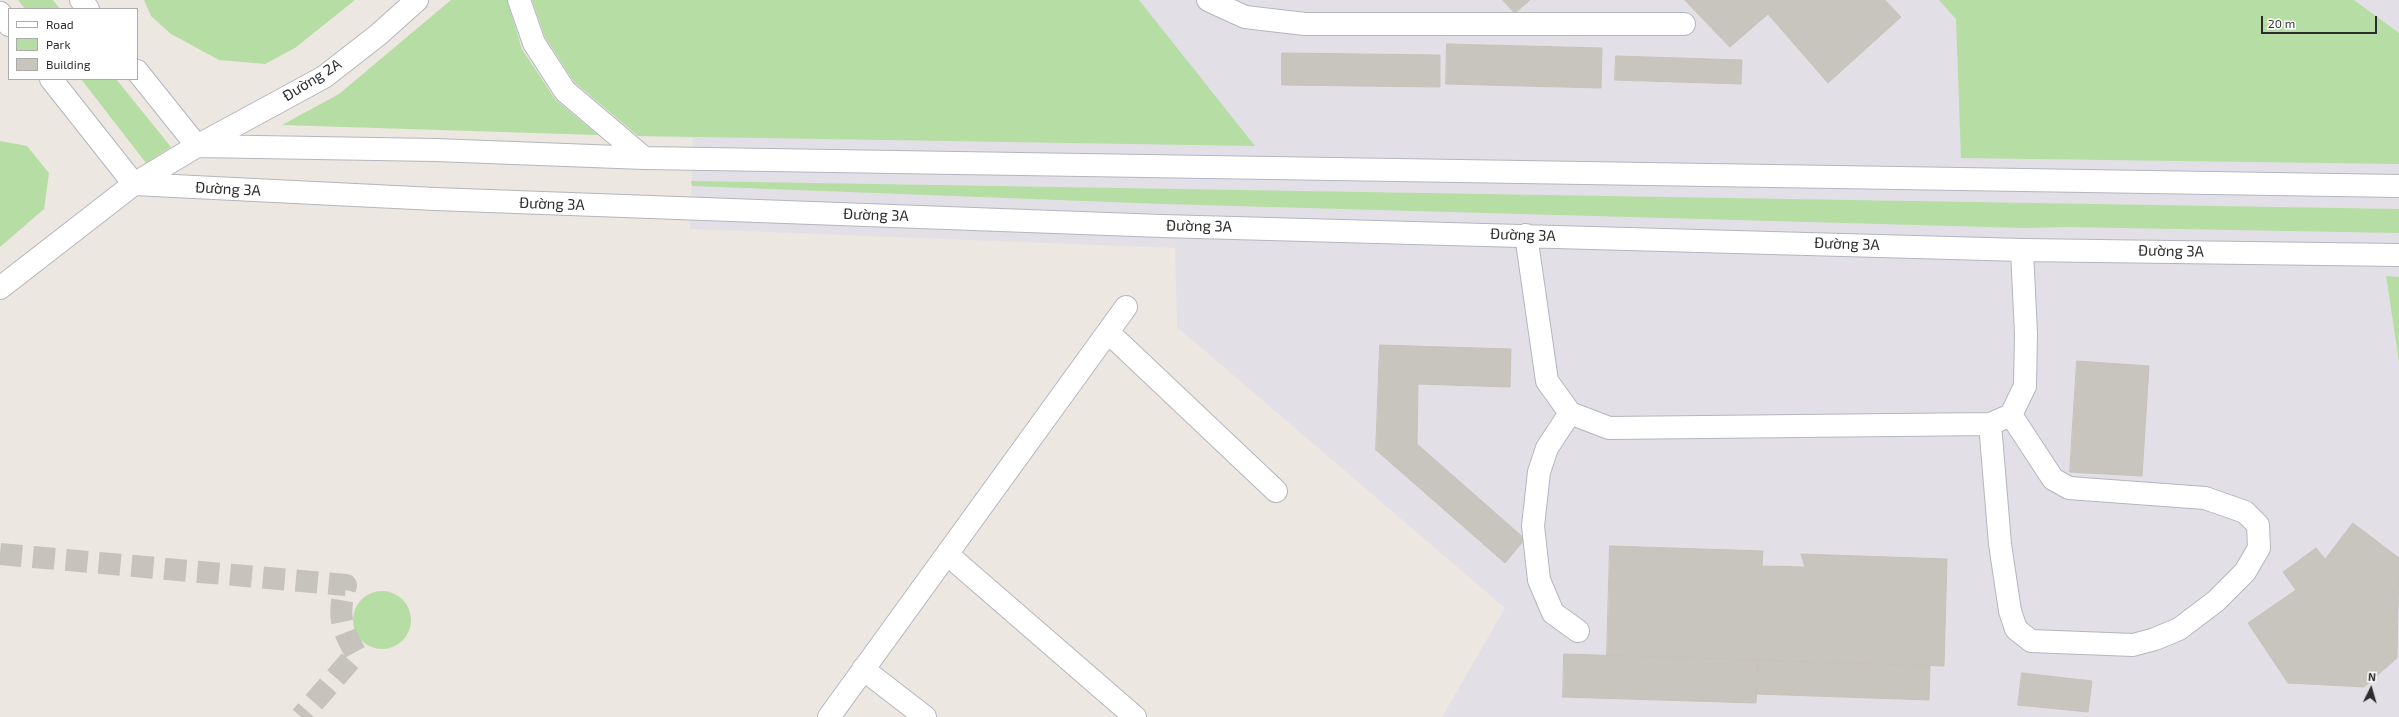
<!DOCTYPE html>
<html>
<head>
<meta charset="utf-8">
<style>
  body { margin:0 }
  #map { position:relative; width:2399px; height:717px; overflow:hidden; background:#ece7e0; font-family:"Exo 2",sans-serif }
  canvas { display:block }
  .legend { position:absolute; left:8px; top:8px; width:130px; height:72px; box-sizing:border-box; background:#fff; border:1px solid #ababab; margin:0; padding:5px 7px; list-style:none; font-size:12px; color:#2c2c2c }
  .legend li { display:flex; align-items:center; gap:8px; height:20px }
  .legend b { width:20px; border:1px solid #ababab }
  .north { position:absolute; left:2351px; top:669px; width:40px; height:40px; -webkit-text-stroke:3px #fff; paint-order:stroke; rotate:5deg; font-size:11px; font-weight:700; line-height:16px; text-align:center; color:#2c2c2c }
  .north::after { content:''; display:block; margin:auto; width:14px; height:18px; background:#2c2c2c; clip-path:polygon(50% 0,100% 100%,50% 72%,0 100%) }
  .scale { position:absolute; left:2261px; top:16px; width:116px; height:18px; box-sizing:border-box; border:2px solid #2c2c2c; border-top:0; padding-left:5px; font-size:12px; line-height:14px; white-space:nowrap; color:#2c2c2c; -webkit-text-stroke:3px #fff; paint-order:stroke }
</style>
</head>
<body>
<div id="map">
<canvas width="2399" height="717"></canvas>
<ul class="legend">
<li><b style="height:5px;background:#fff"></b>Road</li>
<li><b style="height:11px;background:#b6dda3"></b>Park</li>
<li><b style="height:11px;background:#c8c5be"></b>Building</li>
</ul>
<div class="north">N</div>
<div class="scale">20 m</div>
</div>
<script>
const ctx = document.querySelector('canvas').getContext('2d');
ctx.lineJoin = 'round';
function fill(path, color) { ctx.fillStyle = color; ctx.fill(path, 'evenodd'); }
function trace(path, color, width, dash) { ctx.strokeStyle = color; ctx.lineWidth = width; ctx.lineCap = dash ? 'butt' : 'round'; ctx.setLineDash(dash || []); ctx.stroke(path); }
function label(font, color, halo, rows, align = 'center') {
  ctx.font = font + ' "Exo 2",sans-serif'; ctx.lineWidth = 3; ctx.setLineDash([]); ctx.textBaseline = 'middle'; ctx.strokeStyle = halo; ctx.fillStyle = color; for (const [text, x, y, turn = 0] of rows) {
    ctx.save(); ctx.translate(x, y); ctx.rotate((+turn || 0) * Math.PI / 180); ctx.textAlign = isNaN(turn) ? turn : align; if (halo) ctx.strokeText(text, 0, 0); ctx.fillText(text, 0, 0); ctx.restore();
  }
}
fill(new Path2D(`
  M532 0H2399V277H2386L2399 362V717H1442L1505 608 1177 327 1175 248 690 229 693 138 638 136 574 82 545 37Z`), '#e2e0e6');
fill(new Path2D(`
  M18 0H53L60 9H25Z
  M144 0H355L295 48 265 64 219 60 171 34 151 16Z
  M451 0H507L522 49 555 99 598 135 282 125 339 94Z
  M532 0H1139L1255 146 638 136 574 82 545 37Z
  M1939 0H2354L2399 33V164L1961 158 1956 19Z
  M81 79H116L171 147 146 163Z
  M0 141 27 146 49 173 44 209 0 247Z
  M691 181 2399 209V233L2067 227 2024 228 1163 204 692 186Z
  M2386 276 2399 277V362Z
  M353 620a29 29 0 1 1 58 0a29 29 0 1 1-58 0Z`), '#b6dda3');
const building = new Path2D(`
  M1503 0H1530L1515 13Z
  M1685 0H1885L1901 17 1828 83 1768 14 1730 47Z
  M1447 44 1602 48 1601 88 1446 84Z
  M1282 53 1440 55V87L1282 85Z
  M1616 56 1742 60 1741 84 1615 80Z
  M1380 345 1511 349 1510 387 1418 384 1417 444 1525 539 1505 563 1376 450Z
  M2077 361 2149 366 2142 476 2070 472Z
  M2353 523 2399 558 2397 658 2364 687 2288 683 2248 623 2296 590 2283 572 2316 548 2325 559Z
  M1610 546 1763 551 1762 566 1805 567 1801 554 1947 559 1944 666 1607 655Z
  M1564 654 1758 660 1756 703 1563 697Z
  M1758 660 1930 666 1929 700 1757 694Z
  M2022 673 2092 681 2088 712 2018 705Z`);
fill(building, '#c8c5be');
trace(building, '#c8c3ba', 1);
trace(new Path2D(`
  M0 554 346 585C337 615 341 627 356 654L301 717`), '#c6c2bc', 22, [22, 11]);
const minor = new Path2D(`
  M81 0 88 9
  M519 0 534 43 565 91 644 158
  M1208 0 1245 17 1305 24H1684
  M0 13 9 25
  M137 71 197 146
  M51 79 134 184 435 199 1162 226 2022 250 2399 255
  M197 146 435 150 644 158 2399 186
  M1526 235 1547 381 1570 413 1609 428 1990 424 2011 415 2025 386 2026 334 2022 250
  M0 288 134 184 197 146 324 77 378 35 417 0
  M1109 333 1276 491
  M1570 413 1547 448 1539 472 1533 526 1539 580 1553 613 1578 631
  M1990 424 2000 544 2010 611 2016 629 2031 641 2133 645 2155 639 2179 629 2216 601 2245 572 2259 548 2258 525 2245 512 2205 498 2069 488 2053 479 2011 415
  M947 554 1135 717
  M863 669 925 717
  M829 717 1126 307`);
trace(minor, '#b4b6be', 24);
trace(minor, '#fff', 22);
label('15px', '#2c2c2c', '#fff', [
  ["Đường 2A",312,80,-32],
  ["Đường 3A",228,189,3],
  ["Đường 3A",552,204,2],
  ["Đường 3A",876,215,2],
  ["Đường 3A",1199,226,1],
  ["Đường 3A",1523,235,2],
  ["Đường 3A",1847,244,2],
  ["Đường 3A",2171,251,1]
]);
</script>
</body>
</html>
